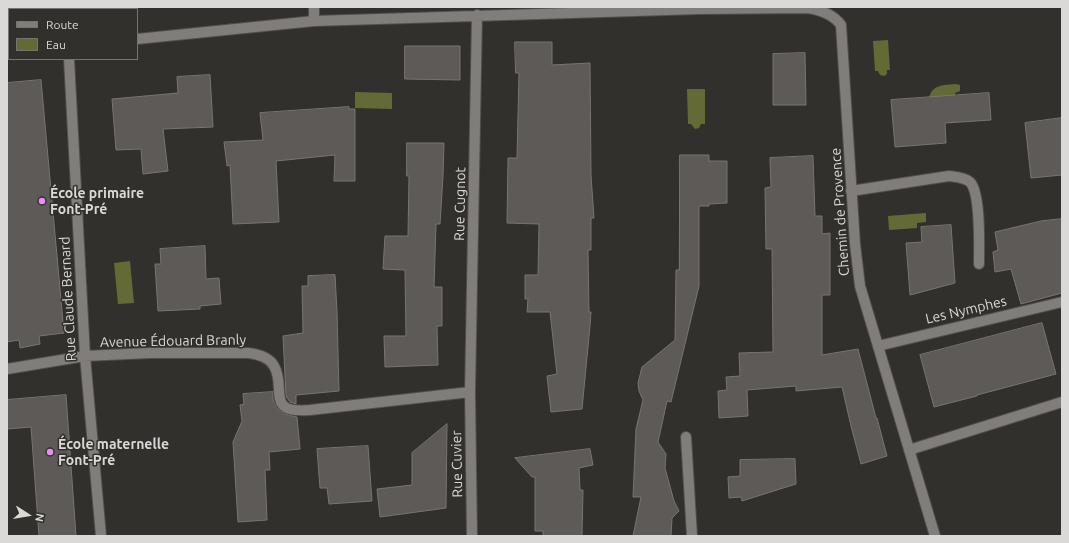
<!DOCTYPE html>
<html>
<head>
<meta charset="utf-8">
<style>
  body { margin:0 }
  #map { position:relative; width:1069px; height:543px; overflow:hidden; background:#32302d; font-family:Ubuntu,sans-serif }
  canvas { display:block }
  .frame { position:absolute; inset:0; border:8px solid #dad9d7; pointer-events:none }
  .legend { position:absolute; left:8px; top:8px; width:130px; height:52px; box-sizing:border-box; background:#32302d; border:1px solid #757471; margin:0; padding:5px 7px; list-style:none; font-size:12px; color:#dad9d7 }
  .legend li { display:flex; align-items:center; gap:8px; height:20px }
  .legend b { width:20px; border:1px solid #757471 }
  .north { position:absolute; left:8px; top:495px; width:40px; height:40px; -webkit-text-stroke:3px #32302d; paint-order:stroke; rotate:102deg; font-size:11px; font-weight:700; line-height:16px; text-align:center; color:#dad9d7 }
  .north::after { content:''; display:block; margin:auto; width:14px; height:18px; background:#dad9d7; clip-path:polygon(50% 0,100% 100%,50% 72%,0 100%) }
</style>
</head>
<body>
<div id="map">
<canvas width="1069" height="543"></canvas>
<div class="frame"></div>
<ul class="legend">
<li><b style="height:5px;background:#807d7a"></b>Route</li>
<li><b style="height:11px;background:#646a36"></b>Eau</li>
</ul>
<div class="north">N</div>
</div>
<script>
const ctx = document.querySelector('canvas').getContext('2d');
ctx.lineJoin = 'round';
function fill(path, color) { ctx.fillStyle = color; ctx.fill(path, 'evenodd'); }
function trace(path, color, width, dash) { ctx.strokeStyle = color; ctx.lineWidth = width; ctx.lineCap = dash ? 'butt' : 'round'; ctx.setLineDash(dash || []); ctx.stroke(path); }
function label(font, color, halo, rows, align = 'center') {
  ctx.font = font + ' Ubuntu,sans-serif'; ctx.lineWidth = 3; ctx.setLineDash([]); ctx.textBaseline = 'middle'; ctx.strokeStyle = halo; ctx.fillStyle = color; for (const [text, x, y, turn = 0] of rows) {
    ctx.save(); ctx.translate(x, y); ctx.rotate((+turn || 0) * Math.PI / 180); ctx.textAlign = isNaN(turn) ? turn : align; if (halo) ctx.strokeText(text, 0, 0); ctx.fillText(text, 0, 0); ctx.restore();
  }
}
fill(new Path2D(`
  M888 40 890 70H887V74L884 76 880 75 878 71H875L873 41Z
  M956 84 960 85V91L955 93V99L929 98C932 84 945 85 956 84Z
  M687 89H705V124H701L699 128 695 129 691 124H688Z
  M355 92 392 93V109L355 108Z
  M926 213V222L917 223V228L889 230 888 216Z
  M130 261 134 303 118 304 114 263Z`), '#646a36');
const building = new Path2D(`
  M515 42H552V65L590 63 591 175 594 218H591V250H588L589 312H591L590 326 582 409 551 412 547 376 557 374 550 312H527L528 299H525V275H538L539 224 507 223 508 158H517L519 73H516Z
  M405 46H460V80L405 79Z
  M805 53 806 105H773V54Z
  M210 75 213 127 163 129 168 171 143 174 141 149 116 150 112 99 178 93 177 77Z
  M41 80 64 333 39 336 40 344 20 348 19 340 7 342V83Z
  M989 93 991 120 945 123 946 143 895 147 891 100Z
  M349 107V109H355V181H334L335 155 276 161 279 222 233 224 230 165 227 166 224 142 263 140 260 113Z
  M1062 118V175L1031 178 1025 123Z
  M407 143H444L443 176 440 224H436L434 287H442V326H437L438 365 385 367 384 336H406L405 270 383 269 385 236H408L409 176H407Z
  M680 155H709V161H727V203L709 204V206H699V286L671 402 667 401 658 442 666 454 665 468 674 501 679 511 672 518 671 536H633L641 497H633L636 429 643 400 639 391 638 383 642 367 675 340 676 270H679Z
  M813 156 815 216H822V234L830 233V295H822V355L858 349 876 418H877L887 456 861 464 851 426 842 387 796 391V386L747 390 748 416 719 418 718 391 727 390 726 377 740 376 739 353 773 352 772 249H766L765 188 771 187 770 158Z
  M1062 219V293L1021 304 1011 269 995 272 993 252 998 250 995 232 1041 221Z
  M951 225 955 283 910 295 906 243 922 242 921 227Z
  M205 246 206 279 219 278 221 304 200 306V309L158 311 155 264H161L160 249Z
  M335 275 337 312 339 391 296 395V404L290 402 286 396 283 336 303 333 302 286H308V276Z
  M1042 323 1056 374 977 395V396L934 407 920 355Z
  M273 392V400L278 409 285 414 297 417 300 449 269 452 270 470H265L267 520 238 522 233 442 242 421 240 405 244 404 243 394Z
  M66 395 76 536H39L31 427 7 429V400Z
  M447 424 446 508 380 517 377 489 412 485V453Z
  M368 446 372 501 329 504 327 488H320L317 449Z
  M590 449 593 465 579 468 580 490H583L582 536H543V531H535V477H532L515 458Z
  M795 459 796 484 742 501 741 497 729 498 728 477 740 476V460Z`);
fill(building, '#5e5a58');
trace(building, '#787471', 1);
const lane = new Path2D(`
  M314 21V7
  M851 191 949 176C956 177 964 177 970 182 981 193 979 247 979 264
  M878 346 1062 302
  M686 437 692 536
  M909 450 1062 402`);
const street = new Path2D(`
  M700 7 699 9 808 8C821 10 833 14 841 25L855 244 860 286 935 536
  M86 9V7
  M137 39 314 21 699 9
  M7 54H9
  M69 59 85 356 101 536
  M7 369 85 356 150 353H248C257 354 269 357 274 366 287 388 264 414 310 410L470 392
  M472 536 470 392 477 15`);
trace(lane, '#504e4b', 12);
trace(street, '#504e4b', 12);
trace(lane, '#807d7a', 10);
trace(street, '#807d7a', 10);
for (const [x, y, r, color] of [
  [42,201,4,"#ef8bf6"],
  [50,452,4,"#ef8bf6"]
]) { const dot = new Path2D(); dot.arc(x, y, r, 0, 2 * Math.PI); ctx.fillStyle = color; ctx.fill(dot); trace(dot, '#32302d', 1.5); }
label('bold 14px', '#dad9d7', '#32302d', [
  ["École primaire",50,193],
  ["Font-Pré",50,209],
  ["École maternelle",58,444],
  ["Font-Pré",58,460]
], 'left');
label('14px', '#dad9d7', '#32302d', [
  ["Rue Cugnot",460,204,-89],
  ["Chemin de Provence",840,212,-94],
  ["Rue Claude Bernard",68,299,-93],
  ["Les Nymphes",966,310,-13],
  ["Avenue Édouard Branly",173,341,-1],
  ["Rue Cuvier",457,464,-91]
]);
</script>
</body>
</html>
